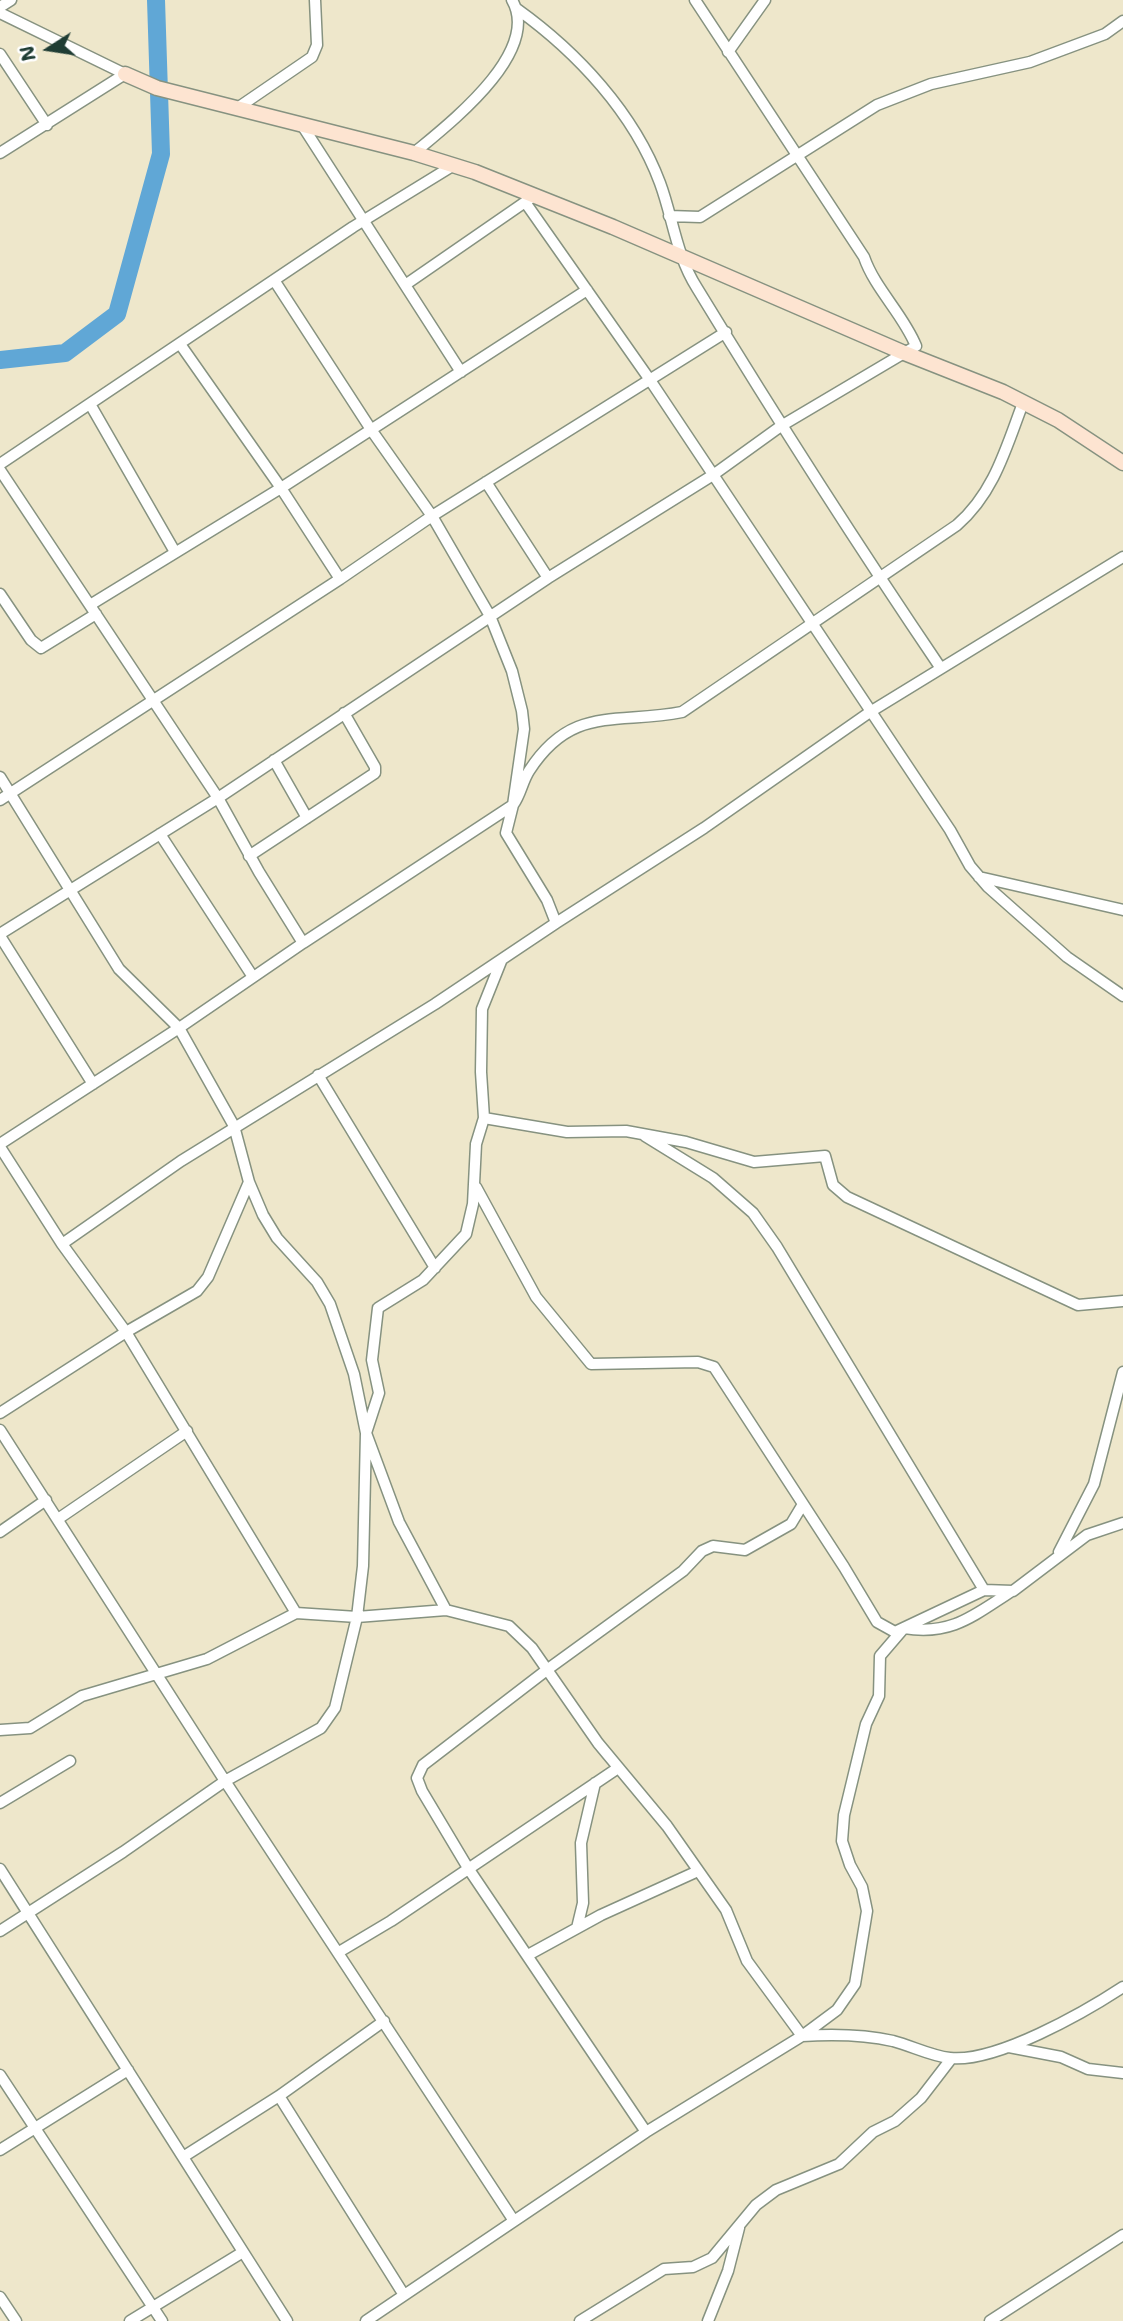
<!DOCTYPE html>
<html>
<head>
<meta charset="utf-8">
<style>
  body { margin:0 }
  #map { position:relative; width:1123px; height:2321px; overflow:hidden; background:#eee7cb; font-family:"Shantell Sans",sans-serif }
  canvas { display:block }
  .north { position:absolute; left:14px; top:14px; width:70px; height:70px; -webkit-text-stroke:5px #fff; paint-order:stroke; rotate:258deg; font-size:19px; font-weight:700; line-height:28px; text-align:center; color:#1f3d34 }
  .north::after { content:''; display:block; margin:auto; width:24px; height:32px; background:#1f3d34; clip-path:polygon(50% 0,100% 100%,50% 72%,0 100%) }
</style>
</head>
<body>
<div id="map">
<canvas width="1123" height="2321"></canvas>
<div class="north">N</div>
</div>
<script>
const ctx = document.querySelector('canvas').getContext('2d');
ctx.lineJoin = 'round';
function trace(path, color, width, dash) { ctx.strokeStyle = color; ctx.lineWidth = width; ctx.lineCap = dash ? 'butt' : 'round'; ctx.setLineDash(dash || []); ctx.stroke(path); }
trace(new Path2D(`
  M0 360 65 353 117 314 161 154 156 0`), '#60a7d6', 18);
const street = new Path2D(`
  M0 7 11 0
  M517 9C577 52 634 113 660 183 673 218 676 255 697 288 775 416 856 543 940 667
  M0 13 125 74
  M728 52 765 0
  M0 54 47 125
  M236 109 312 57 317 45 315 0
  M302 125 461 372
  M0 153 125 74
  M414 153C450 123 542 52 512 0
  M525 202 650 380 950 830 970 866 988 887 1067 957 1123 996
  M669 216 700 217 877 105 931 84 1030 62 1105 34 1123 21
  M274 280 372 431 432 516 726 332
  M405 285 531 198
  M180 344 281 488 587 290
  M90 404 175 552
  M0 464 353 227 454 165
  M0 470 218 798 259 872 303 943 513 805C521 794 522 782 529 771 572 704 617 725 682 712L957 525C994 493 1006 448 1023 403
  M486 482 548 578
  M0 594 31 640 41 648 96 614
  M274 760 307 818
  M0 777 119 969 179 1028 234 1126 249 1182 263 1215 277 1238 317 1282 330 1304 354 1374 366 1433 399 1522 446 1610
  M0 800 340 579
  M160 834 253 977
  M249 856 375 773V767L344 713
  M979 877 1123 910
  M556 923 704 828 870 712 1123 557
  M0 934 218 798 548 578 713 475 781 426 916 346C903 314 875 289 864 257L695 0
  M0 936 93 1084
  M318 1075 435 1268
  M484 1118 567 1132 626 1131 686 1142 754 1162 825 1156 833 1185 847 1197 1078 1305 1123 1301
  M645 1136 713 1178 753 1213 777 1247 984 1590
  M0 1144 179 1028 303 943
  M0 1147 62 1244 126 1332 197 1291 208 1277 249 1182
  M476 1187 536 1297 591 1364 698 1362 714 1367 844 1567 877 1622 895 1632 984 1590 1013 1591 1087 1535 1123 1523
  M62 1244 181 1161 435 1004 556 923 547 900 506 833 513 805 524 729 522 711 512 671 490 616 432 516 340 579 281 488 90 605
  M0 1413 126 1332 296 1613
  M0 1430 225 1781 514 2221
  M58 1519 187 1431
  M0 1532 46 1500
  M1059 1552 1094 1484 1123 1372
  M904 1628C952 1636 974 1615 1012 1591
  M0 1730 30 1728 82 1696 207 1659 296 1613 357 1617 446 1610 509 1626 532 1648 598 1743 667 1826 726 1910 747 1961 802 2036
  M0 1803 70 1761
  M0 1869 287 2321
  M577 1928 583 1903 581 1843 595 1783
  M0 1931 123 1852 225 1781 321 1728 335 1708 357 1617 363 1566 366 1433 379 1393 372 1360 378 1308 423 1280 466 1234 473 1204 476 1144 484 1118 481 1072 482 1009 502 959
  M339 1952 391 1921 618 1768
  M528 1955 601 1915 698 1871
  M802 2036C833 2034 862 2034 893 2041 912 2046 931 2056 950 2058 996 2063 1085 2012 1123 1987
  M1009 2047 1061 2057 1088 2069 1123 2073
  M0 2075 162 2321
  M279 2096 404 2295
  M646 2132 468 1868 422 1791 417 1778 423 1765 548 1669 683 1571 702 1551 713 1546 745 1550 791 1524 803 1504
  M0 2150 128 2070
  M183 2157 279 2096 384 2021
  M0 2297 16 2321
  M130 2321 243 2252
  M366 2321 646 2132 802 2036 837 2010 855 1984 867 1911 862 1887 850 1865 842 1841 844 1815 866 1724 879 1696 880 1656 904 1628
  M580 2321 664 2269 693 2267 712 2258 756 2205 776 2190 839 2164 873 2132 895 2121 921 2098 951 2059
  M708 2321 728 2271 739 2228
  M990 2321 1123 2235`);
const secondary = new Path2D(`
  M125 74 157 88 414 153 475 172 613 227 902 352 1003 392 1058 420 1123 463`);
trace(street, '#869280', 13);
trace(secondary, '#869280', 17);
trace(street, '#fff', 10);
trace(secondary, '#fde4d1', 14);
</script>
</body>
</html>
